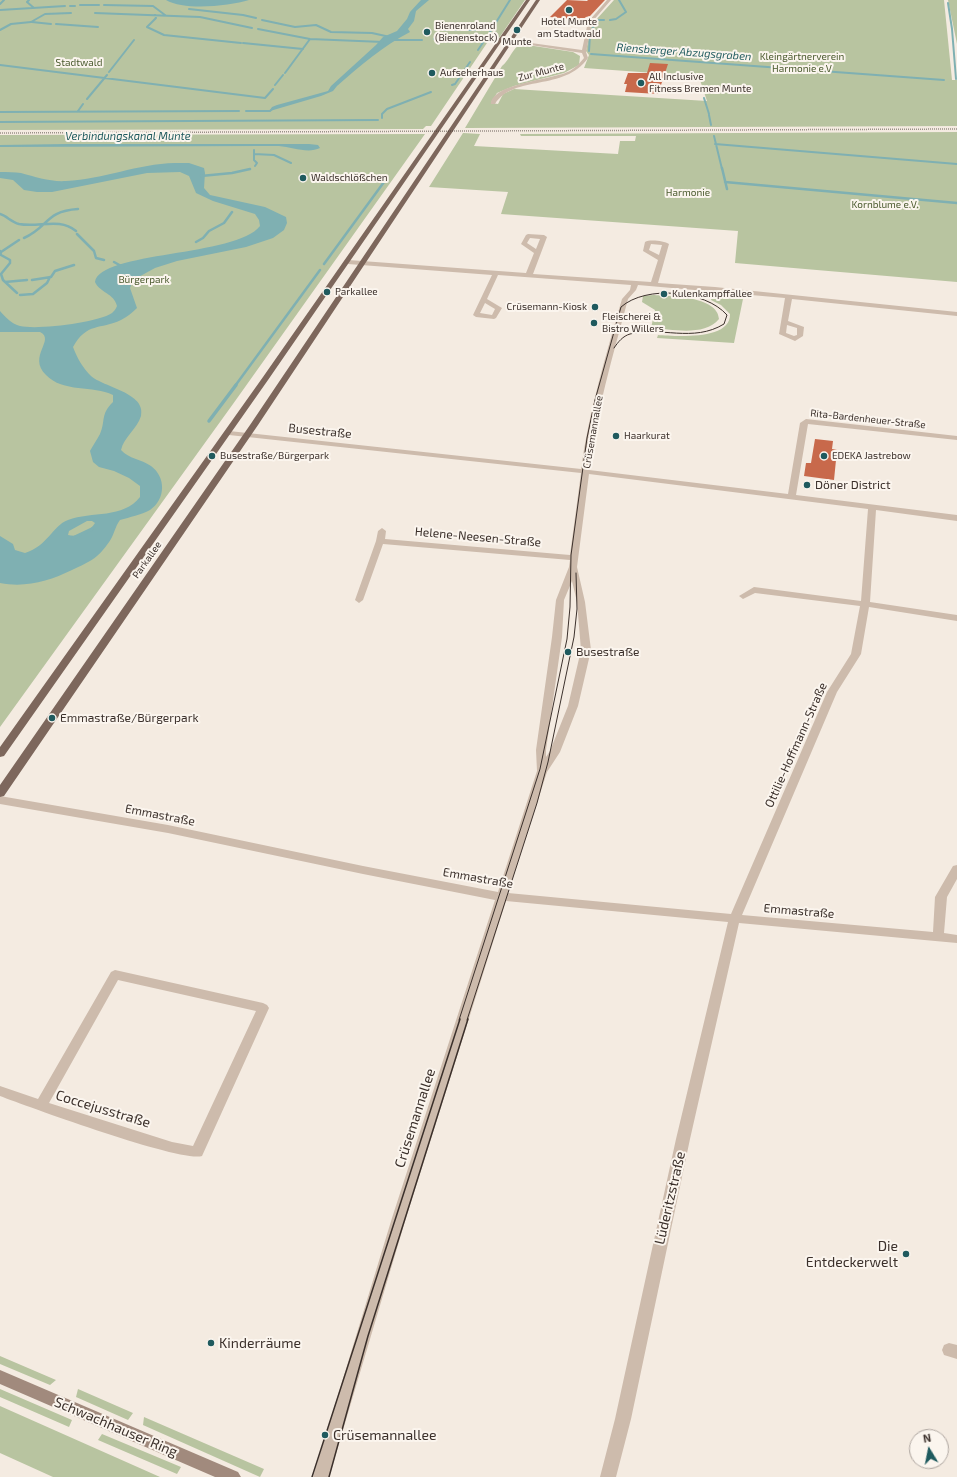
<!DOCTYPE html>
<html>
<head>
<meta charset="utf-8">
<style>
  body { margin:0 }
  #map { position:relative; width:957px; height:1477px; overflow:hidden; background:#f4ebe1; font-family:"Exo 2",sans-serif }
  canvas { display:block }
  .north { position:absolute; left:909px; top:1429px; width:40px; height:40px; box-sizing:border-box; background:#fbf5ee; border:1px solid #aea6a0; border-radius:50%; rotate:350deg; font-size:11px; font-weight:700; line-height:16px; text-align:center; color:#3b302b }
  .north::after { content:''; display:block; margin:auto; width:14px; height:18px; background:#1f5a5e; clip-path:polygon(50% 0,100% 100%,50% 72%,0 100%) }
</style>
</head>
<body>
<div id="map">
<canvas width="957" height="1477"></canvas>
<div class="north">N</div>
</div>
<script>
const ctx = document.querySelector('canvas').getContext('2d');
ctx.lineJoin = 'round';
function fill(path, color) { ctx.fillStyle = color; ctx.fill(path, 'evenodd'); }
function trace(path, color, width, dash) { ctx.strokeStyle = color; ctx.lineWidth = width; ctx.lineCap = dash ? 'butt' : 'round'; ctx.setLineDash(dash || []); ctx.stroke(path); }
function label(font, color, halo, rows, align = 'center') {
  ctx.font = font + ' "Exo 2",sans-serif'; ctx.lineWidth = 4; ctx.setLineDash([]); ctx.textBaseline = 'middle'; ctx.strokeStyle = halo; ctx.fillStyle = color; for (const [text, x, y, turn = 0] of rows) {
    ctx.save(); ctx.translate(x, y); ctx.rotate((+turn || 0) * Math.PI / 180); ctx.textAlign = isNaN(turn) ? turn : align; if (halo) ctx.strokeText(text, 0, 0); ctx.fillText(text, 0, 0); ctx.restore();
  }
}
fill(new Path2D(`
  M0 0H525L497 41 489 40 431 126H426L423 129 0 130Z
  M614 0H944L952 80H957V126L465 128 502 66C510 60 512 48 521 44L573 52 580 56 579 65 564 73 514 86 497 93 491 103 498 104 503 94 514 89 707 101 699 77 697 76 584 68 589 55 586 51 592 21H595Z
  M948 0H957V44Z
  M957 132V282L735 263 738 231 501 214 508 192 429 187 463 133 480 134 474 146 618 154 620 141H635L636 136H521L520 134Z
  M425 134 233 404 0 727V135Z
  M653 295C669 296 718 296 719 319 704 337 672 329 651 328L655 310 642 302 643 296Z
  M712 297 743 299 734 343 657 338 658 335C674 336 731 341 730 314L721 305 711 300Z
  M0 1356 56 1380 50 1385 0 1364Z
  M0 1389 72 1420 69 1427 0 1397Z
  M78 1389 133 1413 128 1420 76 1397Z
  M0 1406 160 1477H53L0 1453Z
  M144 1417 264 1469 260 1477 143 1425Z
  M102 1434 181 1467 177 1474 98 1440Z`), '#b8c4a0');
fill(new Path2D(`
  M166 0H249C229 6 185 11 166 0Z
  M421 0H429L416 11 414 21 408 29 410 32C383 46 360 66 337 86L333 91 321 96 270 111 272 107 277 105 328 91 331 86 376 45 383 37 397 31 407 19 410 12Z
  M67 144H309L318 145 320 148C308 154 292 147 279 146 273 146 266 146 260 146L0 147V145Z
  M175 163H189L204 168 205 173 204 188 210 195 265 207 286 217 287 223 284 230 273 238 246 247 177 261 155 268 133 280 130 288 137 308C132 313 127 317 121 320 100 330 87 322 73 347 77 358 83 368 91 376 103 387 147 393 141 416 137 429 124 437 121 450 129 459 141 459 151 466 166 477 166 499 150 510 141 515 130 517 120 520 116 525 115 531 112 537 109 543 102 552 97 556 90 562 80 566 72 570 49 581 26 588 0 583V536L13 544 15 550 25 553C48 546 52 526 68 520 92 511 123 519 140 497V486L129 478 114 471 99 467 93 462 90 451C93 445 97 440 100 434 106 420 100 415 113 402V395C93 385 63 393 46 375 27 356 56 340 40 332H0V311C5 317 12 324 20 326 37 330 97 323 112 313 114 311 116 309 117 306 114 293 100 293 95 282 100 251 236 257 260 226L259 220 255 214 213 201 196 193 189 176 180 172 147 173 52 192H37L24 190 13 180 0 178V172C7 172 15 172 21 173 36 177 50 182 66 181 104 179 137 164 175 163ZM87 521H92L95 523C89 532 79 538 68 535L69 531Z`), '#7fb0b2');
trace(new Path2D(`
  M29 0 27 2 34 8
  M948 3 952 29 956 79
  M0 4 4 0
  M80 5H99
  M104 5 153 6 165 15
  M70 6H75
  M189 9 243 15 256 18
  M0 10 65 6
  M95 13 200 17 252 28
  M155 15 156 18 147 27 164 35 241 43
  M262 20 295 27 316 25 331 32 372 33 390 37
  M596 20H604
  M610 20 616 19 626 12 619 0
  M32 22 51 24
  M56 24 98 27
  M258 29 310 39 383 42
  M0 30 11 24 31 22 45 14 71 13
  M445 30H491
  M490 32 510 0
  M434 39 485 41
  M393 40H422
  M243 43 303 49
  M478 50 488 35
  M589 51 590 35 595 23
  M591 54 944 80
  M0 65 265 98 273 89
  M109 72 134 40
  M285 73 310 39
  M275 85 283 75
  M452 85 455 84 470 62
  M704 98 709 114
  M87 99 107 75
  M78 111 83 104
  M246 111H270L273 108
  M0 112 239 111
  M709 115 711 125
  M382 118V114L387 109 431 92
  M0 122 378 120
  M714 136 722 169
  M715 144 957 164
  M254 150V160L257 163 255 166
  M254 154 274 155 291 163`), '#7fb0b2', 2);
trace(new Path2D(`
  M722 168 727 189
  M201 176 232 173 250 169
  M725 182 957 203
  M0 214C7 216 11 222 19 224 39 228 59 217 76 231
  M77 234 94 251 96 258 104 260
  M24 238C49 227 45 211 78 209
  M196 242 203 238 209 231 224 223 232 212
  M0 251 1 255 10 260V263L1 274 3 280 17 293
  M1 252 19 240
  M114 262 123 267
  M324 264 384 182
  M32 280 51 277 55 271 74 265
  M5 282 27 280
  M20 295 33 294 47 283 50 277
  M235 386 320 270`), '#7fb0b2', 2.5);
trace(new Path2D(`
  M209 421 236 385
  M73 538 92 529`), '#7fb0b2', 3.5);
fill(new Path2D(`
  M567 0 587 1 588 0H605L590 16 586 17 582 20 550 17Z
  M650 63 668 64 658 94 625 92 627 84H624L628 73H647Z
  M815 439 833 441 832 449 837 450 834 480 804 476 806 463H811Z`), '#c8694b');
fill(new Path2D(`
  M607 0H611L592 22 586 52 588 58C564 92 514 74 495 104H491C492 83 553 80 570 71 576 67 580 63 584 58L582 53 511 42 509 40 582 50 588 22Z
  M528 234 544 235 547 237 533 274 651 282 658 260 643 251 645 242C650 239 664 241 669 244L658 283 715 287 957 312V316L792 299 788 321 804 327 803 336 795 341 779 334 785 298 638 285 636 290 628 299C613 356 596 412 589 470L788 494 800 423 806 419 957 436V440L808 424 796 495 957 515V521L876 510 870 602 957 615V621L869 607 861 654 837 692 742 915 933 932 935 897 953 866 957 865V879L947 897 944 933 957 935V943L739 923 690 1139 631 1419 616 1477H600L615 1419 676 1139 728 922 506 901 406 1218 329 1477H313L392 1218 495 900 363 874 168 833 0 804V796L168 825 363 866 498 892 537 771 536 750 552 637 556 600 569 567 570 560 383 544 363 600 359 603 355 600 376 541 378 531 382 528 386 531 385 539 570 555 581 473 229 435 225 433 229 431 581 469C589 411 606 355 622 299L630 290 631 285 498 275 487 299 502 308 496 318 494 319 476 317 473 315 492 275 348 264 345 262 348 260 526 273 534 253 521 244 526 235ZM530 238 540 239 536 249 527 243ZM651 244 662 245 659 255 649 250ZM485 303 495 309 492 315 480 313ZM787 325 797 328V335L794 336 786 333ZM589 474 868 509 861 601 754 587 739 596 743 599 755 593 860 606 851 654 827 692 731 914 508 893 547 772 560 752 578 706 591 650 585 602 577 567ZM572 581 577 602 581 650 568 706 550 751 546 757V750L562 637 564 600Z
  M115 970 263 1003 267 1005 269 1008 202 1156C182 1163 29 1107 0 1096V1086L38 1099 111 972ZM118 980 256 1011 193 1146 172 1142 49 1103Z
  M949 1343 957 1345V1359L944 1355 942 1350 944 1345Z`), '#cdbbac');
fill(new Path2D(`
  M0 1370 238 1472 241 1477H215L0 1384Z`), '#a18a7d');
fill(new Path2D(`
  M526 0H530L268 380 4 756 0 757V747L263 377Z
  M536 0H540L258 425 4 796 0 797V785L250 425Z`), '#7d675c');
trace(new Path2D(`
  M459 1020 540 769 567 639 570 607 571 555 587 438 595 400 621 307C646 285 705 290 727 315L724 324C693 343 660 326 630 334 623 336 618 342 614 348
  M467 1020 537 803 548 762 574 637 577 609 576 573`), '#3b302b', 1);
trace(new Path2D(`
  M312 1477 460 1019
  M329 1477 368 1336 468 1019`), '#3b302b', 1.5);
trace(new Path2D(`
  M0 133 957 129`), '#3b302b', 1.5, [0.5, 1.5]);
for (const [x, y, r, color] of [
  [569,10,4,"#1f5a5e"],
  [517,30,4,"#1f5a5e"],
  [427,32,4,"#1f5a5e"],
  [432,73,4,"#1f5a5e"],
  [641,83,4,"#1f5a5e"],
  [303,178,4,"#1f5a5e"],
  [327,292,4,"#1f5a5e"],
  [664,294,4,"#1f5a5e"],
  [595,307,4,"#1f5a5e"],
  [594,323,4,"#1f5a5e"],
  [616,436,4,"#1f5a5e"],
  [212,456,4,"#1f5a5e"],
  [824,456,4,"#1f5a5e"],
  [807,485,4,"#1f5a5e"],
  [568,652,4,"#1f5a5e"],
  [52,718,4,"#1f5a5e"],
  [906,1254,4,"#1f5a5e"],
  [211,1343,4,"#1f5a5e"],
  [325,1435,4,"#1f5a5e"]
]) { const dot = new Path2D(); dot.arc(x, y, r, 0, 2 * Math.PI); ctx.fillStyle = color; ctx.fill(dot); trace(dot, '#fbf5ee', 1.5); }
label('10px', '#3b302b', '#fbf5ee', [
  ["Hotel Munte",569,22,"center"],
  ["am Stadtwald",569,34,"center"],
  ["Bienenroland",435,26],
  ["(Bienenstock)",435,38],
  ["Munte",517,42,"center"],
  ["Aufseherhaus",440,73],
  ["All Inclusive",649,77],
  ["Fitness Bremen Munte",649,89],
  ["Waldschlößchen",311,178],
  ["Parkallee",335,292],
  ["Kulenkampffallee",672,294],
  ["Crüsemann-Kiosk",587,307,"right"],
  ["Fleischerei &",602,317],
  ["Bistro Willers",602,329],
  ["Haarkurat",624,436],
  ["Busestraße/Bürgerpark",220,456],
  ["EDEKA Jastrebow",832,456]
], 'left');
label('10px', '#4a5a2e', '#fbf5ee', [
  ["Kleingärtnerverein",802,57],
  ["Harmonie e.V",802,69],
  ["Stadtwald",79,63],
  ["Harmonie",688,193],
  ["Kornblume e.V.",885,205],
  ["Bürgerpark",144,280]
]);
label('10px', '#3b302b', '#fbf5ee', [
  ["Zur Munte",541,72,-15],
  ["Rita-Bardenheuer-Straße",868,419,6],
  ["Crüsemannallee",593,432,-80],
  ["Parkallee",147,560,-55]
]);
label('italic 11px', '#1f5a5e', '#fbf5ee', [
  ["Riensberger Abzugsgraben",684,52,4],
  ["Verbindungskanal Munte",128,136]
]);
label('12px', '#3b302b', '#fbf5ee', [
  ["Busestraße",320,431,6],
  ["Helene-Neesen-Straße",478,537,5],
  ["Ottilie-Hoffmann-Straße",796,745,-66],
  ["Emmastraße",160,815,11],
  ["Emmastraße",478,878,10],
  ["Emmastraße",799,911,5]
]);
label('12px', '#3b302b', '#fbf5ee', [
  ["Döner District",815,485],
  ["Busestraße",576,652],
  ["Emmastraße/Bürgerpark",60,718]
], 'left');
label('14px', '#3b302b', '#fbf5ee', [
  ["Coccejusstraße",103,1109,17],
  ["Crüsemannallee",415,1118,-72],
  ["Lüderitzstraße",670,1198,-77],
  ["Schwachhauser Ring",116,1427,23]
]);
label('14px', '#3b302b', '#fbf5ee', [
  ["Die",898,1246,"right"],
  ["Entdeckerwelt",898,1262,"right"],
  ["Kinderräume",219,1343],
  ["Crüsemannallee",333,1435]
], 'left');
</script>
</body>
</html>
